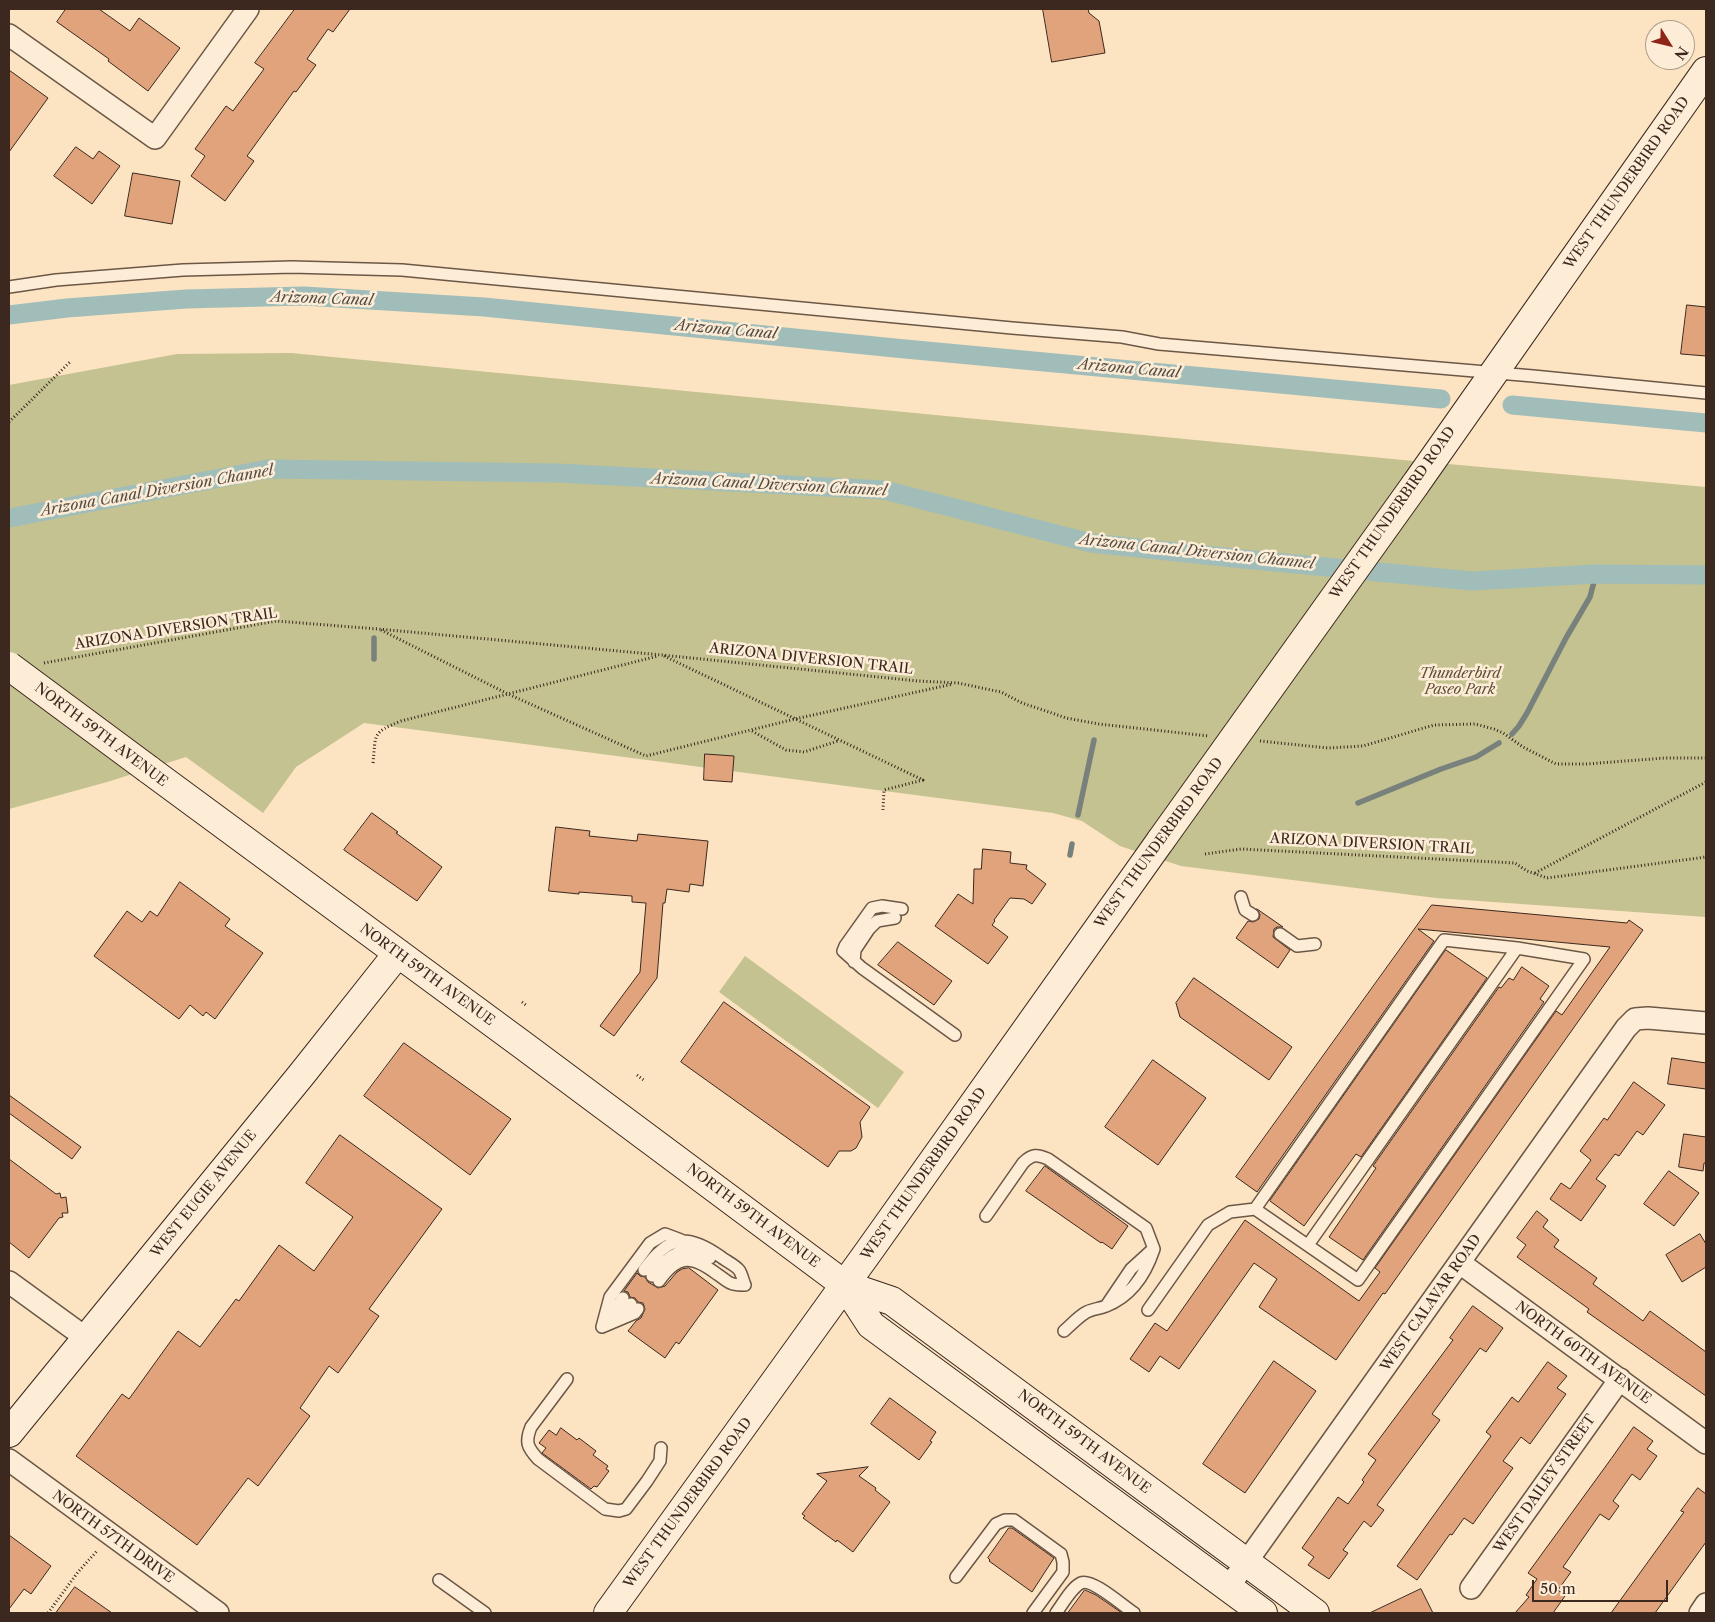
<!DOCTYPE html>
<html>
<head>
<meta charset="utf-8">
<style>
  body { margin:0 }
  #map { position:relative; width:1715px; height:1622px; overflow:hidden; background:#fce3c1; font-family:"Libre Caslon Text",serif }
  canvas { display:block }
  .frame { position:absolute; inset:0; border:10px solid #3c281e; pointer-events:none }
  .north { position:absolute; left:1645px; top:20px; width:50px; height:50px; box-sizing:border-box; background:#fdedd7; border:1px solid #b09e8d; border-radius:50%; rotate:126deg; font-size:14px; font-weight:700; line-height:20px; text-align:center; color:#3c281e }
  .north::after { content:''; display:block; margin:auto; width:18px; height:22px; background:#8f2418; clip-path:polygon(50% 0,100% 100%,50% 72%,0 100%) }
  .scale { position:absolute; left:1532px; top:1580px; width:136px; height:22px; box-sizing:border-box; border:2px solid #3c281e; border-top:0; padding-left:6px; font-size:15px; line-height:18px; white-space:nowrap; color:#3c281e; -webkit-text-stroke:4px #fdedd7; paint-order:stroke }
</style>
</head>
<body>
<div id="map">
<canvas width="1715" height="1622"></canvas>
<div class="frame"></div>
<div class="north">N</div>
<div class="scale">50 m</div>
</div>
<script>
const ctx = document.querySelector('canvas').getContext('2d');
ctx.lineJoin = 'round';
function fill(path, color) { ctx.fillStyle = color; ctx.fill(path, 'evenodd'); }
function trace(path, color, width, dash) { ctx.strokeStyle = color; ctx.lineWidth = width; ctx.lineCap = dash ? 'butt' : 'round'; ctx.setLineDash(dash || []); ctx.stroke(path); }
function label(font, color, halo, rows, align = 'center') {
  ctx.font = font + ' "Libre Caslon Text",serif'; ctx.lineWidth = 5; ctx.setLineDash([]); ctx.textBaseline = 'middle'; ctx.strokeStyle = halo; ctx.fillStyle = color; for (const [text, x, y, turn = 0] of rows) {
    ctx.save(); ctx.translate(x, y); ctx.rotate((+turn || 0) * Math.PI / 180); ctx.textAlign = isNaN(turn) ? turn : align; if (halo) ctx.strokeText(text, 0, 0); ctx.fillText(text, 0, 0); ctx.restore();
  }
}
fill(new Path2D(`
  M291 353 1403 460 1706 487V917L1436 898 1181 866 1120 846 1082 821 1053 813 364 723 296 767 263 813 186 757 107 782 9 809V385L177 354Z
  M745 956 904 1072 878 1108 719 992Z`), '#c3c290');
trace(new Path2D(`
  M374 659V638
  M1512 734 1519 726 1527 713 1566 638 1590 597 1596 574
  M1358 803 1441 769 1476 757 1499 743
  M1078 815 1094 740
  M1070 855 1072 844`), '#79817c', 5.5);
trace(new Path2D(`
  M9 315 67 308 186 299 304 296 484 307 905 349 1441 399
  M1512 405 1706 423
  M9 518 268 469 557 473 884 490 1091 543 1243 559 1472 581 1596 574 1706 575`), '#a1bdba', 19);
const building = new Path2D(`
  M66 9H99L130 31 139 18 180 48 148 91 108 61 109 59 57 22Z
  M295 9H350L333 32 328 29 307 59 316 65 296 92 294 91 247 156 254 161 225 201 191 176 205 156 195 149 226 106 233 111 264 69 255 63Z
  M1043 9H1088L1089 13 1099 21 1105 53 1052 62Z
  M9 70 48 98 9 152Z
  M76 147 93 159 99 151 120 166 92 204 54 176Z
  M133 173 180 181 172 224 125 216Z
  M1687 305 1706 307V356L1681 354Z
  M705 754 734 756 732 782 704 780Z
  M372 813 398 832 396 833 442 867 417 901 344 850Z
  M556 827 590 831 589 836 637 841 638 834 708 841 703 886 690 884 689 892 667 889 665 903H663L657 978 614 1036 600 1026 640 972 646 903 632 902V896L579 892V894L549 891Z
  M983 849 1011 852 1010 863 1027 865 1026 869 1046 884 1032 904 1024 899 1010 898 994 920 995 921 992 925 1008 937 988 964 935 926 958 894 973 904 974 869H981Z
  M180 882 230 919 225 926 263 953 215 1019 206 1012 203 1016 190 1005 179 1019 94 956 127 911 142 922 150 911 157 916Z
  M1432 905 1627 923 1629 920 1643 930 1385 1294 1383 1293 1336 1360 1259 1307 1277 1279 1254 1263 1179 1369 1160 1356 1149 1372 1130 1359 1155 1323 1167 1331 1245 1220 1359 1301 1380 1272 1375 1268 1556 1011 1562 1015 1610 947 1418 929 1434 941 1257 1192 1236 1177Z
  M1257 909 1283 927H1277L1274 929 1273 937 1290 950 1278 968 1236 938 1248 921 1253 922 1259 919 1260 915Z
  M898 942 952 981 934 1005 878 965Z
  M1446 950 1487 978 1361 1157 1356 1154 1304 1226 1270 1201Z
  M1522 967 1549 986 1540 999 1544 1002 1363 1260 1329 1237 1376 1168 1373 1166 1499 987 1501 988 1509 978 1513 980Z
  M1194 978 1292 1047 1269 1080 1180 1017 1176 1003Z
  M724 1002 870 1107 860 1122 862 1137 856 1148 851 1151H839L828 1167 681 1062Z
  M404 1043 511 1119 470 1175 364 1096Z
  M1672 1058 1706 1063V1089L1668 1084Z
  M1153 1060 1206 1098 1158 1165 1105 1127Z
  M1634 1082 1665 1105 1643 1135 1637 1131 1619 1156 1615 1154 1596 1179 1606 1186 1581 1221 1550 1199 1561 1183 1570 1189 1591 1160 1580 1151 1604 1118 1607 1120Z
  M9 1095 81 1147 72 1159 9 1113Z
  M1684 1134 1706 1137V1163H1704L1703 1171 1679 1167Z
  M340 1135 442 1209 369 1309 379 1316 338 1373 329 1366 300 1408 310 1416 258 1486 248 1478 197 1545 76 1456 122 1394 129 1399 178 1331 200 1347 236 1299 239 1301 279 1245 314 1271 353 1217 306 1183Z
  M9 1159 56 1194 60 1193 61 1198 66 1197 68 1213H62L63 1217 59 1218 29 1258 9 1242Z
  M1045 1166 1128 1226 1112 1249 1102 1242 1101 1243 1026 1191Z
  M1669 1171 1699 1193 1674 1226 1644 1204Z
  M1537 1211 1548 1220 1543 1227 1559 1240 1554 1247 1597 1278 1593 1284 1643 1321 1650 1311 1706 1352V1396L1587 1312 1589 1309 1517 1257 1526 1245 1517 1238Z
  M1700 1234 1706 1244V1267L1682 1282 1666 1255Z
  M689 1268 718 1290 679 1344 676 1342 665 1358 628 1331 636 1321 641 1318 645 1309 643 1303 638 1302 635 1298 630 1297 628 1292 624 1291 637 1273 640 1276 645 1277 648 1282 658 1288 665 1286 677 1272 682 1269Z
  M1473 1306 1503 1328 1486 1352 1480 1348 1432 1414 1440 1420 1377 1505 1384 1510 1371 1527 1364 1521 1343 1550 1348 1553 1329 1579 1308 1565 1314 1557 1302 1548 1338 1497 1348 1504 1364 1482 1362 1480 1376 1460 1368 1454 1453 1340 1450 1338Z
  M1274 1361 1316 1391 1245 1493 1203 1464Z
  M1548 1362 1567 1376 1557 1388 1566 1394 1530 1444 1521 1437 1503 1461 1513 1468 1473 1524 1464 1518 1452 1535 1450 1534 1417 1580 1397 1566 1491 1436 1486 1432 1512 1397 1518 1402Z
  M890 1398 936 1432 930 1441 932 1442 919 1460 871 1424Z
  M1634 1427 1653 1441 1647 1449 1657 1456 1640 1480 1632 1474 1613 1501 1619 1506 1609 1520 1600 1514 1563 1567 1571 1572 1558 1590 1565 1596 1553 1613H1515L1529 1597 1526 1595 1537 1579 1528 1573 1611 1459Z
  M561 1428 577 1440 579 1438 596 1451 593 1455 608 1466 606 1469 609 1471 597 1487 594 1486 591 1489 542 1453 546 1448 539 1443 549 1430 556 1435Z
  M868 1467 859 1476 876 1488 875 1490 890 1502 853 1552 837 1540 836 1542 803 1518 805 1516 802 1514 827 1481 817 1474Z
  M1698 1488 1706 1494V1542L1655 1613H1611L1684 1512 1681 1511Z
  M1009 1528H1012L1054 1558 1032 1592 989 1561 990 1560 988 1558Z
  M9 1535 51 1566 31 1594 24 1589 9 1609Z
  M75 1587 112 1613H56Z
  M1421 1589 1433 1613H1370Z
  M1085 1590 1096 1595 1122 1613H1068Z`);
fill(building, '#e0a37c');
trace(building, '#3c281e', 1);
const lane = new Path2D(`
  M9 287 56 280 183 270 292 267 402 270 1012 328 1122 337 1159 344 1533 376 1706 393
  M1241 897 1245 910 1253 915
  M902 909 882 906 872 908 845 946 843 951 862 968 955 1035
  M1280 934 1297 946 1315 944
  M1444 940 1517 948 1584 959 1358 1280 1255 1209Z
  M854 962 855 950 869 929 877 921 895 918
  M986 1216 1023 1163C1032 1154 1037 1154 1048 1159L1146 1228 1154 1249C1146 1273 1132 1296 1106 1306 1099 1309 1091 1309 1085 1313 1077 1318 1071 1325 1064 1331
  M1308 1245 1517 948
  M644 1270C668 1236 686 1232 721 1257 726 1261 735 1265 739 1270 742 1274 743 1281 745 1285
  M652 1276C667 1257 686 1240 710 1258
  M659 1281C678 1254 692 1255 717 1274 722 1277 728 1283 733 1284 737 1285 741 1285 745 1285
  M1106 1306 1131 1269 1153 1249
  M1148 1310 1208 1225 1230 1212 1255 1209
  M616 1317 627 1309 631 1304
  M609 1318 623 1298
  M602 1327 610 1297 650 1243 665 1234 681 1240
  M602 1327 635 1313 638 1309
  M567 1379 531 1427C525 1442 527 1447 538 1459L605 1509 619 1511 626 1509 647 1481 660 1461 661 1448
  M956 1577 996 1524 1005 1520H1014L1061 1554 1063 1562V1572L1033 1613
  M439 1580 485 1613
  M1056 1613C1062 1605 1072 1587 1081 1583 1092 1578 1123 1606 1134 1613`);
const street = new Path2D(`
  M9 35 155 138 248 9
  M1460 1263 1706 1443
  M9 1282 86 1338
  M9 1460 218 1613
  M1228 1588 1626 1028 1635 1019 1648 1018 1706 1023
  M1471 1588 1620 1379
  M1700 1613 1706 1604`);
const secondary = new Path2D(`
  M1415 485 1706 71
  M148 769 524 1046 845 1285 892 1301 1315 1613
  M845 1285 871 1325 1263 1613
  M9 1433 302 1074 398 953
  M608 1613 869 1251 1161 840`);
trace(lane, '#6c5747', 14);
trace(street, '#6c5747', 24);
trace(secondary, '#3c281e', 30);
trace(new Path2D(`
  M9 422 70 362
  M381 630 508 694 646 756 795 719 953 684
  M664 656 923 780 884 790 883 810
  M44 663 276 621 378 629 662 655 918 681 958 683 1001 692 1022 703 1046 711 1066 718 1099 724 1209 736
  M752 731 786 750 804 752 838 741
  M1260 741 1328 748 1363 746 1434 725 1475 724 1494 729 1503 733 1523 747 1556 764H1586L1665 758H1706
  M373 763C376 733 372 733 401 721L658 656
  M1205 854 1241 849 1515 863 1527 871 1547 878 1706 857
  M1535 873 1706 782
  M522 1002 526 1005
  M637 1075 645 1081
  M48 1613 78 1572 97 1551`), '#3c281e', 3, [1, 2.5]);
trace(lane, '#fdedd7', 11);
trace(street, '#fdedd7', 21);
trace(secondary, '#fdedd7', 28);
const secondaryBridge = new Path2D(`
  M9 666 148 769
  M1161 840 1415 485`);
trace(secondaryBridge, '#3c281e', 30, []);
trace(secondaryBridge, '#fdedd7', 28);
label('14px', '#3c281e', '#fdedd7', [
  ["WEST THUNDERBIRD ROAD",1627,183,-55],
  ["WEST THUNDERBIRD ROAD",1393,513,-55],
  ["ARIZONA DIVERSION TRAIL",176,629,-9],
  ["ARIZONA DIVERSION TRAIL",811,659,6],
  ["NORTH 59TH AVENUE",101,735,37],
  ["WEST THUNDERBIRD ROAD",1159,843,-54],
  ["ARIZONA DIVERSION TRAIL",1372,844,3],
  ["NORTH 59TH AVENUE",427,975,36],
  ["WEST THUNDERBIRD ROAD",924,1174,-55],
  ["WEST EUGIE AVENUE",204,1194,-51],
  ["NORTH 59TH AVENUE",753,1216,37],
  ["WEST CALAVAR ROAD",1431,1303,-55],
  ["NORTH 60TH AVENUE",1583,1353,36],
  ["NORTH 59TH AVENUE",1084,1442,37],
  ["WEST DAILEY STREET",1545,1484,-55],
  ["WEST THUNDERBIRD ROAD",688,1503,-54],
  ["NORTH 57TH DRIVE",113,1537,36]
]);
label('italic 14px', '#5e4e3a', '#fdedd7', [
  ["Thunderbird",1460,674],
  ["Paseo Park",1460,690]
]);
label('italic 15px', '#554d45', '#fdedd7', [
  ["Arizona Canal",322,299,2],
  ["Arizona Canal",726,330,5],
  ["Arizona Canal",1129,369,5],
  ["Arizona Canal Diversion Channel",769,485,3],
  ["Arizona Canal Diversion Channel",157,491,-10],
  ["Arizona Canal Diversion Channel",1197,552,6]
]);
</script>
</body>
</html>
